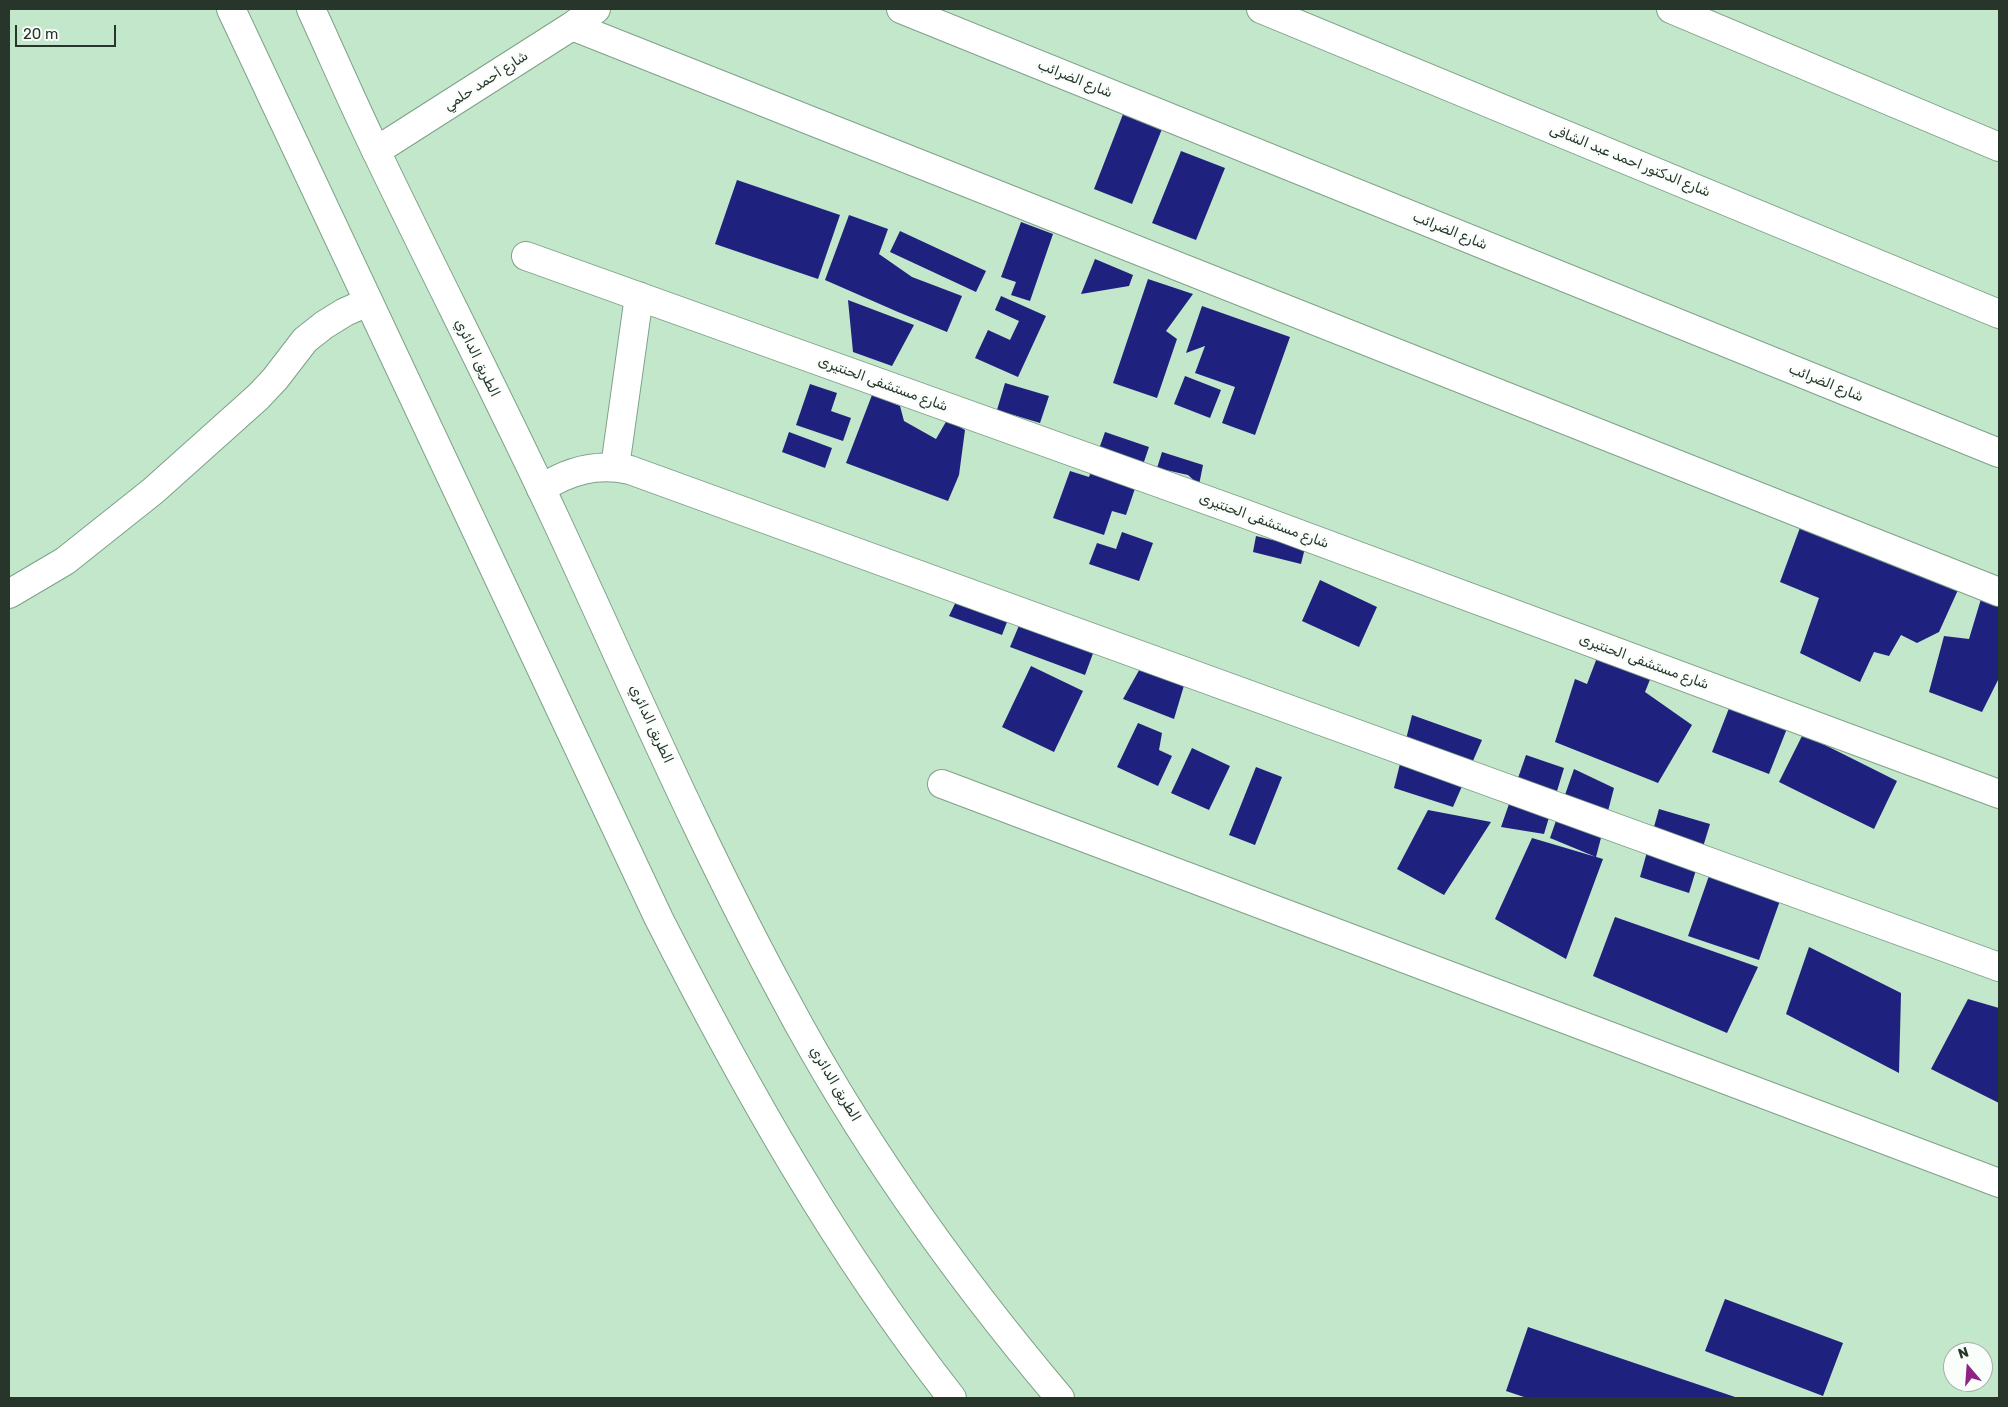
<!DOCTYPE html>
<html>
<head>
<meta charset="utf-8">
<style>
  body { margin:0 }
  #map { position:relative; width:2008px; height:1407px; overflow:hidden; background:#c2e7ca; font-family:Rubik,sans-serif }
  canvas { display:block }
  .frame { position:absolute; inset:0; border:10px solid #27352a; pointer-events:none }
  .north { position:absolute; left:1943px; top:1342px; width:50px; height:50px; box-sizing:border-box; background:#fafefb; border:1px solid #a6aea7; border-radius:50%; rotate:342deg; font-size:14px; font-weight:700; line-height:20px; text-align:center; color:#27352a }
  .north::after { content:''; display:block; margin:auto; width:18px; height:22px; background:#8f2285; clip-path:polygon(50% 0,100% 100%,50% 72%,0 100%) }
  .scale { position:absolute; left:15px; top:25px; width:101px; height:22px; box-sizing:border-box; border:2px solid #27352a; border-top:0; padding-left:6px; font-size:15px; line-height:18px; white-space:nowrap; color:#27352a; -webkit-text-stroke:4px #fafefb; paint-order:stroke }
</style>
</head>
<body>
<div id="map">
<canvas width="2008" height="1407"></canvas>
<div class="frame"></div>
<div class="north">N</div>
<div class="scale">20 m</div>
</div>
<script>
const ctx = document.querySelector('canvas').getContext('2d');
ctx.lineJoin = 'round';
function fill(path, color) { ctx.fillStyle = color; ctx.fill(path, 'evenodd'); }
function trace(path, color, width, dash) { ctx.strokeStyle = color; ctx.lineWidth = width; ctx.lineCap = dash ? 'butt' : 'round'; ctx.setLineDash(dash || []); ctx.stroke(path); }
function label(font, color, halo, rows, align = 'center') {
  ctx.font = font + ' Rubik,"Noto Naskh Arabic",sans-serif'; ctx.lineWidth = 5; ctx.setLineDash([]); ctx.textBaseline = 'middle'; ctx.strokeStyle = halo; ctx.fillStyle = color; for (const [text, x, y, turn = 0] of rows) {
    ctx.save(); ctx.translate(x, y); ctx.rotate((+turn || 0) * Math.PI / 180); ctx.textAlign = isNaN(turn) ? turn : align; if (halo) ctx.strokeText(text, 0, 0); ctx.fillText(text, 0, 0); ctx.restore();
  }
}
fill(new Path2D(`
  M1125 109 1164 124 1132 204 1094 189Z
  M1181 151 1225 168 1196 240 1152 223Z
  M737 180 840 215 818 279 715 244Z
  M849 215 888 229 879 254 912 277 962 296 947 332 898 312 825 280Z
  M1021 222 1053 234 1030 301 1011 295 1016 282 1001 277Z
  M900 231 986 271 976 292 890 252Z
  M1095 259 1133 275 1129 286 1081 294Z
  M1148 279 1193 294 1166 331 1177 339 1157 398 1113 383Z
  M1001 296 1046 316 1018 377 975 358 988 330 1010 340 1019 321 995 310Z
  M848 300 914 325 892 366 853 352Z
  M1202 306 1290 337 1255 435 1222 423 1235 387 1195 373 1205 346 1186 353Z
  M1185 376 1221 390 1210 418 1174 404Z
  M1005 383 1049 396 1040 423 997 410Z
  M810 384 837 393 831 411 851 418 843 441 796 425Z
  M872 395 900 406 904 421 936 439 947 420 965 430 959 475 948 501 846 463Z
  M789 432 832 448 825 468 782 452Z
  M1105 432 1149 447 1126 515 1112 511 1104 535 1053 518 1070 471 1089 477Z
  M1162 452 1203 465 1199 485 1188 475 1157 468Z
  M1801 525 1958 590 1939 632 1917 643 1901 635 1889 656 1874 652 1860 682 1800 653 1819 598 1780 582Z
  M1122 532 1153 543 1139 581 1089 564 1097 543 1116 549Z
  M1256 536 1305 548 1301 564 1253 552Z
  M1320 580 1377 607 1359 647 1302 621Z
  M965 583 1014 604 1002 635 949 616Z
  M1981 599 1999 606V678L1982 712 1929 692 1944 636 1969 639Z
  M1028 604 1101 632 1085 675 1010 647Z
  M1606 634 1659 657 1645 692 1692 725 1658 783 1555 742 1575 679 1587 684Z
  M1147 656 1188 672 1174 719 1123 699Z
  M1031 666 1083 691 1054 752 1002 727Z
  M1731 703 1788 726 1769 774 1712 752Z
  M1412 715 1482 740 1453 807 1394 788Z
  M1138 723 1162 733 1159 750 1172 756 1158 786 1117 767Z
  M1803 734 1897 781 1874 829 1779 782Z
  M1192 748 1230 766 1209 810 1171 793Z
  M1526 755 1564 768 1544 834 1501 827Z
  M1256 767 1282 777 1255 845 1229 835Z
  M1574 769 1614 788 1596 857 1550 838Z
  M1659 809 1710 824 1689 893 1640 877Z
  M1428 810 1491 822 1444 895 1397 869Z
  M1532 838 1603 859 1566 959 1495 919Z
  M1711 870 1782 895 1759 960 1688 936Z
  M1615 917 1758 967 1727 1033 1593 976Z
  M1809 947 1901 993 1899 1073 1786 1014Z
  M1968 999 1999 1008V1103L1931 1069Z
  M1725 1299 1843 1343 1823 1396 1705 1351Z
  M1528 1327 1738 1398H1527L1506 1391Z`), '#1e227e');
const minor = new Path2D(`
  M901 9 1999 453
  M1261 9 1999 314
  M1671 9 1999 147
  M572 26 1999 592
  M376 151 572 26 596 9
  M526 256 1240 512 1999 794
  M615 467 639 296
  M541 489C569 470 597 463 630 470L1999 967
  M9 594 65 561 153 491 258 397 275 379 305 340 324 325 345 312 368 302
  M942 784 1999 1183`);
const highway = new Path2D(`
  M231 9 659 919C744 1086 836 1250 952 1398
  M311 9C333 57 354 106 377 153 436 276 498 396 555 518 630 679 700 843 785 999 861 1142 956 1275 1060 1398`);
trace(minor, '#7ea187', 30);
trace(highway, '#7ea187', 30);
trace(minor, '#fff', 28);
trace(highway, '#fff', 28);
label('14px', '#27352a', '#fafefb', [
  ["شارع الضرائب",1075,79,22],
  ["شارع أحمد حلمي",486,81,-33],
  ["شارع الدكتور احمد عبد الشافى",1630,161,22],
  ["شارع الضرائب",1450,231,22],
  ["الطريق الدائري",477,358,64],
  ["شارع الضرائب",1826,383,22],
  ["شارع مستشفى الحنتيرى",883,384,20],
  ["شارع مستشفى الحنتيرى",1264,521,20],
  ["شارع مستشفى الحنتيرى",1644,662,20],
  ["الطريق الدائري",651,724,65],
  ["الطريق الدائري",835,1084,59]
]);
</script>
</body>
</html>
